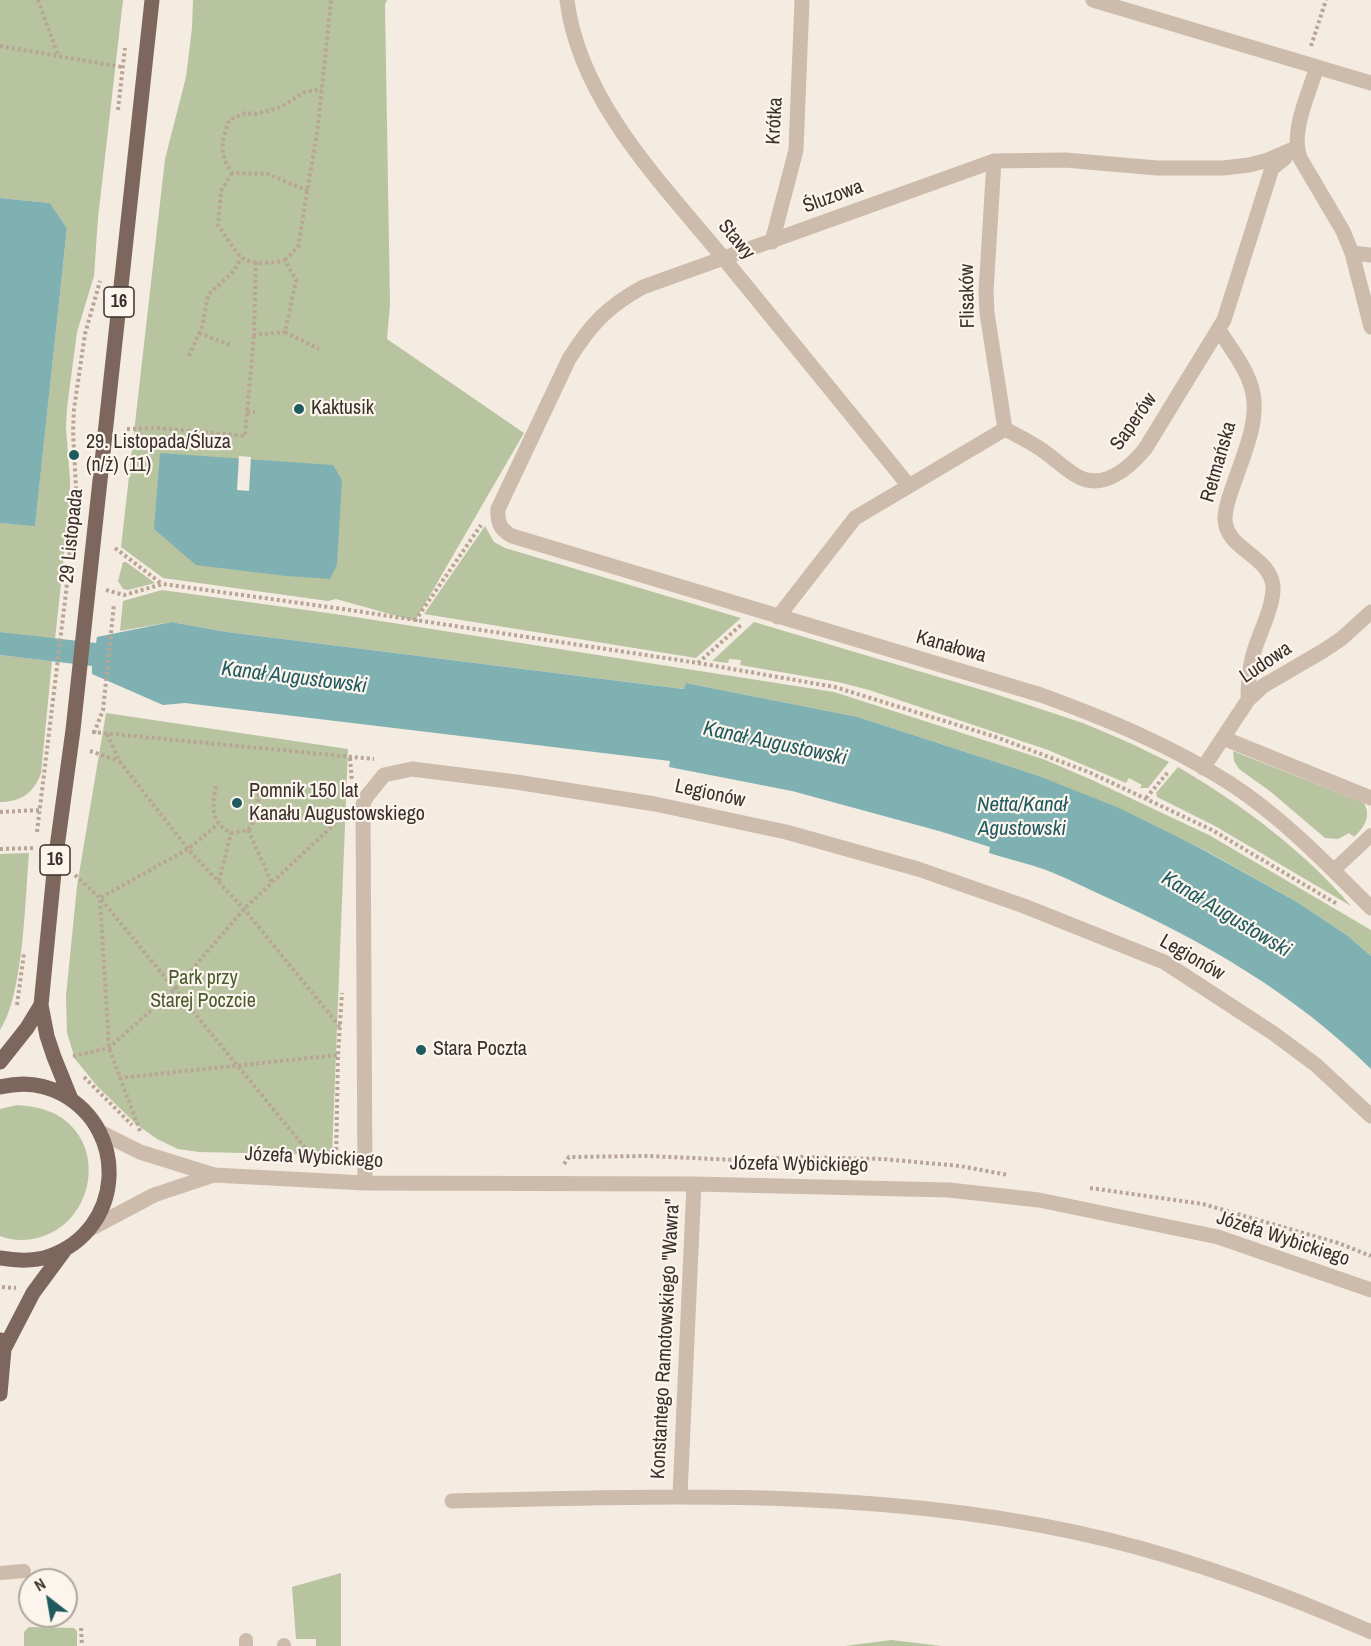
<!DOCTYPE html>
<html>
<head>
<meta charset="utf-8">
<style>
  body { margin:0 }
  #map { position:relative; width:1371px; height:1646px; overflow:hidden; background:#f4ebe1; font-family:"Archivo Narrow",sans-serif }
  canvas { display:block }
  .north { position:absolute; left:18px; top:1568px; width:60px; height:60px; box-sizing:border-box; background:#fbf5ee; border:2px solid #aea6a0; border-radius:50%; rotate:329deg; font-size:16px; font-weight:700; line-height:24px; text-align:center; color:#3b302b }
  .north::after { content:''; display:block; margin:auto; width:21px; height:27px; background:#1f5a5e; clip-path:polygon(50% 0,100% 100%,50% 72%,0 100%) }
</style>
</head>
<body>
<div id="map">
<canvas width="1371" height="1646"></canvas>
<div class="north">N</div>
</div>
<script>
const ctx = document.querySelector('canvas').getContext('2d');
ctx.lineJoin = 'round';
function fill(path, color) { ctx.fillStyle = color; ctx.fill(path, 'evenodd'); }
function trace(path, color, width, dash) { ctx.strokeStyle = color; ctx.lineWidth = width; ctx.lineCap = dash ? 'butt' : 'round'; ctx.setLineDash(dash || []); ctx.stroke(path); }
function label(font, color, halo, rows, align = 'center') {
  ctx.font = font + ' "Archivo Narrow",sans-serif'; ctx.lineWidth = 4.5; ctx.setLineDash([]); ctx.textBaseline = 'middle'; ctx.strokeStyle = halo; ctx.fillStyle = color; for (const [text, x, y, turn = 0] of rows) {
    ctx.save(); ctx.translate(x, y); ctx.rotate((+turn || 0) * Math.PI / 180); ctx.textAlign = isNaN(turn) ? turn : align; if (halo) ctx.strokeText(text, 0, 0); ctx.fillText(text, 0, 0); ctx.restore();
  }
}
fill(new Path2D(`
  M0 0H123L98 218 94 276 77 332 67 408 66 428 70 480V500L55 639 0 632V523L35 525 67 228 50 203 0 198Z
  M193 0H387L385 5 390 305 387 339 524 433 415 621 336 599 328 601 163 578 121 547 165 159 186 77 192 28Z
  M485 526 494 542 505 548 741 618 696 658 424 614Z
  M123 562H126L155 583 128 590 123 589 118 581Z
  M162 590 342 615 834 692 1043 759 1092 780 1209 835 1371 930V956L1348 936 1297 902 1201 848 1036 775 858 717 686 683 685 689 227 632 171 622 120 631 123 601Z
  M754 622 989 692 1083 723 1130 743 1169 762 1148 788H1140L1142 785 1129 778 1126 783 1048 750 869 690 838 682 740 665 741 660 729 659 728 663 712 661Z
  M0 655 52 661 41 773C34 793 21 802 0 802Z
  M106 713 348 749 332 1155 199 1152 178 1149 157 1139 136 1124 97 1086 75 1059 67 1033 66 996 77 886Z
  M1233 751 1364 803C1371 816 1365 827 1354 837L1349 833 1338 839 1325 838 1271 792 1239 769 1234 761Z
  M1178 767C1241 804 1303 850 1351 906L1215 826 1157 797 1156 793Z
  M29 853C25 898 24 994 0 1030V854Z
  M17 1105C31 1106 44 1108 57 1115 108 1144 94 1221 41 1237 27 1241 13 1241 0 1236V1109Z
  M341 1573V1646H316V1639H296L292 1587Z
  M29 1627 74 1628 77 1631V1646H24V1632Z
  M891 1640 942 1646H845Z`), '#b8c4a0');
fill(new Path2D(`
  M0 198 50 203 67 228 35 526 0 523Z
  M160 453 333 465 342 480 337 564 330 579 286 576 196 565 154 529Z
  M171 622 227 632 684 689 686 683 858 717 1036 775 1119 808 1200 848 1297 902 1348 936 1371 956V1069C1296 995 1204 941 1108 898 1088 889 1067 878 1046 870 1027 863 1008 859 989 853L990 847 939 831 792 791 669 767 670 761 185 703 163 705 92 674V666L0 655V632L96 643 97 637Z`), '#7fb0b2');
fill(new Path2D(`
  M239 456 251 457 249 491 237 490Z`), '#f4ebe1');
trace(new Path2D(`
  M38 0 58 55
  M0 46 122 67
  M1311 46 1326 0
  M118 110 125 48
  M232 173 221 191 218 225C225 235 232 247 240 256 248 265 274 264 285 260L296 280 285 332 319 349
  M308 191 268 174 232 173C219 153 221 143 229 120L245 113 256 114 281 107 305 92 322 89
  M285 260 298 247 318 126 331 0
  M256 262 254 335 285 332
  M199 333 230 345
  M189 356 202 327 208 295 234 271 241 258
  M247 412H255
  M127 429 158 428 245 436 254 335
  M115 548 162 584
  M68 567 76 489 73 432 74 409 85 334 100 281
  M106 590 124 595 163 584 343 609 698 663 835 687 996 737 1091 773 1212 830 1337 904
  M415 621 481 525
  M698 663 742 624
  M92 732 374 759
  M94 733 103 710 114 604
  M107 734 120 762 188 849 244 909 340 1027
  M90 751 119 761
  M350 758 352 782
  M216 786C212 807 210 822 231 833L248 830C258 818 258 807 259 792
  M1146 798 1169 771
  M0 812 39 810
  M248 830 272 883
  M37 832 67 584
  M0 849 35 848
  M75 875 100 898 315 1160
  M219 881 231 833
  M17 1005 24 953
  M73 1056 109 1048 175 989 244 909 344 815
  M84 1077 132 1125
  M119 1078 338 1055
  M140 1131 109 1048 100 898 188 849 218 824
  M334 1160H336L338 1055 342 993
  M564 1164 569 1157 648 1156 738 1160 800 1157 883 1159 960 1166 1008 1175
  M1090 1188 1203 1204 1338 1243 1371 1256
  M2 1287 16 1288
  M81 1628 82 1646`), '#b9a596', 4, [3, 3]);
trace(new Path2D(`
  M1334 870 1371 835
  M0 1573 24 1571
  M284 1645V1646
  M246 1646V1640`), '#cdbbac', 14);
trace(new Path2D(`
  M567 0C580 106 670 191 734 271 792 342 851 414 909 486
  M1093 0 1371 83
  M1317 67C1309 93 1290 132 1300 158L1343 231 1352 253 1371 327
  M1296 148 1268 160 1249 165 1223 168H1157L1065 160 994 161 643 287C608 306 590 325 569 359L498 509C497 523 501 530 512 536L1041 695C1107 719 1172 746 1231 784 1283 818 1327 864 1371 908
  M994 161 986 292 987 313 1005 429
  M772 242 796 150 802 0
  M1352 253 1371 255
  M1219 330C1231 349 1249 371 1253 394 1258 419 1247 446 1239 469 1234 484 1226 501 1225 517 1224 548 1264 553 1272 581 1278 601 1256 638 1252 659 1249 673 1248 686 1248 700
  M778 617 855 518 1005 429C1018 436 1031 442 1042 450 1054 458 1064 469 1077 476 1103 491 1129 468 1145 449L1224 320 1272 168 1285 158
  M1223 738 1371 798
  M1203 768 1248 700 1263 686 1323 651 1341 639 1371 612
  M100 1132 140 1152 214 1175 365 1183 694 1184 863 1188 949 1190 1039 1200 1218 1237 1371 1290
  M365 1183 363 804 367 796 384 775 412 769 516 782 655 804 786 832 918 869 1024 906 1164 962 1273 1033 1316 1065 1371 1116
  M88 1230 154 1195 214 1175
  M680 1495 694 1184
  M452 1501C671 1496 894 1487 1109 1540 1198 1562 1287 1595 1371 1632`), '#cdbbac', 15);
trace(new Path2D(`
  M0 1062 27 1028 41 1005
  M0 1087C21 1082 42 1083 62 1094 130 1131 123 1230 50 1256 33 1262 17 1261 0 1258
  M71 1099 54 1057 47 1036 41 1005 55 862 73 730 152 0
  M4 1349 33 1293 64 1251
  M0 1394 4 1349 1 1340`), '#7d675c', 15);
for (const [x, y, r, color] of [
  [299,409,6,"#1f5a5e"],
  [74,455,6,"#1f5a5e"],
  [237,803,6,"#1f5a5e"],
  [421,1050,6,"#1f5a5e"]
]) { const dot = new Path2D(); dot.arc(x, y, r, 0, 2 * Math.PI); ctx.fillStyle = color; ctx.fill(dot); trace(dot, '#fbf5ee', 2); }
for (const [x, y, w] of [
  [119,302,30],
  [55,860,30]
]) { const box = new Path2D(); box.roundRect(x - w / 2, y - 15, w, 30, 4.5); ctx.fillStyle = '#fbf5ee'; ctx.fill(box); trace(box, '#3b302b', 1.5); }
label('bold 18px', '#3b302b', null, [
  ["16",119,302],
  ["16",55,860]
]);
label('20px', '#3b302b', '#fbf5ee', [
  ["Krótka",775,121,-87],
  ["Śluzowa",833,197,-20],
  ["Stawy",736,240,50],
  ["Flisaków",968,296,-91],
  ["Saperów",1134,422,-55],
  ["Retmańska",1219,462,-74],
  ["29 Listopada",72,536,-84],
  ["Kanałowa",951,647,16],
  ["Ludowa",1266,663,-34],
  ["Legionów",710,794,12],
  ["Legionów",1192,958,30],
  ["Józefa Wybickiego",314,1158,3],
  ["Józefa Wybickiego",799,1165,1],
  ["Józefa Wybickiego",1283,1239,18],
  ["Konstantego Ramotowskiego \"Wawra\"",666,1339,-87]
]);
label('20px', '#3b302b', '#fbf5ee', [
  ["Kaktusik",311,409],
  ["29. Listopada/Śluza",86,443],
  ["(n/ż) (11)",86,466],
  ["Pomnik 150 lat",249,792],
  ["Kanału Augustowskiego",249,815],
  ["Stara Poczta",433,1050]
], 'left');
label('20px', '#4a5a2e', '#fbf5ee', [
  ["Park przy",203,979],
  ["Starej Poczcie",203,1002]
]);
label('italic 21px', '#1f5a5e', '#fbf5ee', [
  ["Kanał Augustowski",294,678,7],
  ["Kanał Augustowski",775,744,12],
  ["Netta/Kanał",1022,805],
  ["Agustowski",1022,829],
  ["Kanał Augustowski",1226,915,31]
]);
</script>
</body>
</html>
